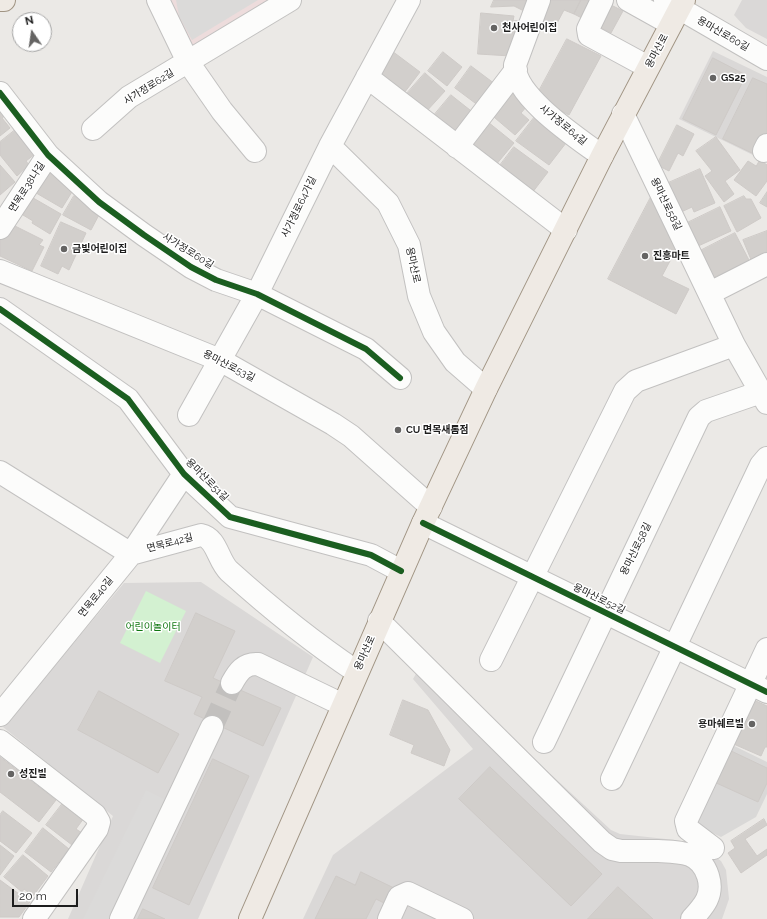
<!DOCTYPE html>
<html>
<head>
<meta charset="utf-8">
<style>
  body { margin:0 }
  #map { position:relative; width:767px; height:919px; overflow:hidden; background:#ebe9e6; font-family:Raleway,sans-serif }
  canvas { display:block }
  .north { position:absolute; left:12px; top:12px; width:40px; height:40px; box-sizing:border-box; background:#fff; border:1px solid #a5a5a5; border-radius:50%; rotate:347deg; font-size:11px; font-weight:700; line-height:16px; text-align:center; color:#1d1d1d }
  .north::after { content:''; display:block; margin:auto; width:14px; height:18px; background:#656463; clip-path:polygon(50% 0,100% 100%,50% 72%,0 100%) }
  .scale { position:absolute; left:12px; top:889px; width:66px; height:18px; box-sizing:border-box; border:2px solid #1d1d1d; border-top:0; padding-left:5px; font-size:12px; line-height:14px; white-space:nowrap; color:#1d1d1d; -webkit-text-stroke:3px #fff; paint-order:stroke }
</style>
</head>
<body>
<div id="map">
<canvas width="767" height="919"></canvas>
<div class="north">N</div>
<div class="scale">20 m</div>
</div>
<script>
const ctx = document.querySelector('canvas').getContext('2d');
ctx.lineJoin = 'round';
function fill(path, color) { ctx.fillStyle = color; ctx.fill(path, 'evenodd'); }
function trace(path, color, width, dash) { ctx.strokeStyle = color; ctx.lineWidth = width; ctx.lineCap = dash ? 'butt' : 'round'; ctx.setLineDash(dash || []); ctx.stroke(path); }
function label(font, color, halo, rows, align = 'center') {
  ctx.font = font + ' Raleway,"Noto Sans KR",sans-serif'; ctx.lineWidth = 3; ctx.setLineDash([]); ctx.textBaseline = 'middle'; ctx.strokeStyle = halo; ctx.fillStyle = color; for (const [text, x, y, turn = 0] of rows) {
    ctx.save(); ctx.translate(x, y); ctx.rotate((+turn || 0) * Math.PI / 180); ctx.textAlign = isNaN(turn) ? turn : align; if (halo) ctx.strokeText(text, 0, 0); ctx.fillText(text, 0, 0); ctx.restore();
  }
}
fill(new Path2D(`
  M742 0H767V39L746 28 734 15Z
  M713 51 767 77V137L757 157 679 119Z
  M201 582 313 657 198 919H68L113 816 3 727 124 583Z
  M425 658 611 830 620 834 684 841 700 846 721 861 726 870 729 899 722 919H303L333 855 473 749 413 679Z`), '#dad8d7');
fill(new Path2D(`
  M164 0H278L190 56Z`), '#eddcdc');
fill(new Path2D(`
  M724 741 767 762V794L756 817 721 837 685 820Z`), '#d9d8d7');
fill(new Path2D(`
  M146 591 186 611 160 663 120 643Z`), '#d3f1d1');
fill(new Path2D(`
  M176 0H258L192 40 179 16Z
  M146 790 170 802 112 919H83Z`), '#dbdad9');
const building = new Path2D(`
  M494 0H528L524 11 514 6 491 7Z
  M550 0H581L574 14 564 10 555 27 540 20Z
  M581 0H601L623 11 611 33 574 14Z
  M481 13 514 16 513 21 523 20 511 56 478 54Z
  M567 39 601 56 569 115 548 104 539 91Z
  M392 51 420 72 401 97 373 76Z
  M443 52 462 67 447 86 428 71Z
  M713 58 746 75 716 135 683 119Z
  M471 66 495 84 479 106 455 88Z
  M425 73 445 91 425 113 402 99Z
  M753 78 767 84V134L756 155 723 139Z
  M510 85 526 98 520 104 527 106 521 113 529 120 515 135 488 112Z
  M451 95 475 114 454 139 430 120Z
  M0 107 6 115 2 118 10 128 0 136Z
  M537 114 566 143 549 165 516 141Z
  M488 122 514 143 495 166 489 157 471 142Z
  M677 125 694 134 683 156 678 153 669 171 657 165Z
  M19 127 39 151 26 161 29 165 17 176 0 155V142Z
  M716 137 740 170 725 181 734 194 724 202 705 176 712 171 696 151Z
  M514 147 548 172 532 193 498 168Z
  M760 160 767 165V181L756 196 734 180 748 161 756 166Z
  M0 165 15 182 0 195Z
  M44 168 75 187 62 208 31 190Z
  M700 169 715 203 694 212 692 207 679 213 666 184Z
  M767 192V207L760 203Z
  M28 195 61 214 50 234 32 223 33 221 18 212Z
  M652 195 678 246 662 276 689 289 676 314 608 279Z
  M74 196 101 211 91 230 63 215Z
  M744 196 746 199H751L761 218 737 232 724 206Z
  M720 207 731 231 696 247 685 224Z
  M61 222 86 233 69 270 62 266 58 274 41 266Z
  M9 223 43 240 39 245 44 247 32 271 0 256V236Z
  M767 231V257L752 262 743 240Z
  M735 233 751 264 721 280 719 275 712 278 698 252Z
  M196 613 235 631 213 678 281 708 263 746 194 714 202 697 165 681Z
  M99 691 179 734 158 773 78 730Z
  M749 698 767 706V747H765L761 756 729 742Z
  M403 700 428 710 450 750 444 766 411 753 414 745 390 735Z
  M727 749 767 768V783L758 802 712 781Z
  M0 757 56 800 39 822 0 792Z
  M213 759 249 776 189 905 153 888Z
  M490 767 602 874 571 906 459 799Z
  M63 803 84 818 76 829 82 833 72 845 46 825Z
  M3 811 32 833 16 853 0 841V815Z
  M764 819 767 825 745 839 757 856 767 849V855L741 873 728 853 735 848 731 841Z
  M43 828 69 849 51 872 25 852Z
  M0 845 14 856 0 875Z
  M23 855 48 876 33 896 24 889 22 892 4 877Z
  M361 872 396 889 388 905 376 899 366 919H315L336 876 355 885Z
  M0 880 30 902 19 917H0Z
  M618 887 653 919H588Z
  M143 909 165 919H138Z`);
fill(building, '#d2cfcc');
trace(building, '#cecac7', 1);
trace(new Path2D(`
  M212 727 232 683`), '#c2c0be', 22, [22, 11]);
const minor = new Path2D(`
  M158 0 188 62 222 111 255 151
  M539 0 515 65C513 96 579 139 602 156
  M602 0 588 29 589 35 648 67
  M628 0 671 24
  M665 0 767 59
  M367 77 566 230
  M0 93 48 155 99 202 144 235 191 267 216 280 257 294 366 349 400 378
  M623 114 734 345 767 403
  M93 129 129 97 290 0
  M330 146 388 203 409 245 419 296 434 332 455 362 486 389
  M457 147 516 70
  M764 151 767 145
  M0 228 48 155
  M0 271 220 360 333 424 351 436 431 507
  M710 293 767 264
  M0 309 128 399 184 474 230 517 371 555 401 571
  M189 415 257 294 330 146 409 0
  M0 472 131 554 201 535C217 538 218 561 229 571 269 607 312 642 357 672
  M423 523 767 692
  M379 621 602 842 612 849 621 851C634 851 646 851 658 851 680 852 700 851 708 876 714 895 704 906 692 919
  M491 660 625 391 636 381 734 345
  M232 683C238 672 244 663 258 664L343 705
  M0 715 131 554 184 474
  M0 741 95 815 99 822 97 829 34 919
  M544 742 699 417 706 411 761 392
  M612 779 761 465 767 458
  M713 848 688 829 686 821 767 649
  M121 919 212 727
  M389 919 399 897 408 893 462 919`);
const major = new Path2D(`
  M0 0H4
  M250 919 423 523 486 389 602 156 684 0`);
trace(minor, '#c2c1c0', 24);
trace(major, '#a09483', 24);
trace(minor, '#fcfcfb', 22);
trace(major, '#efeae4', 22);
trace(new Path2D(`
  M0 93 48 155 99 202 144 235 191 267 216 280 257 294 366 349 400 378
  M0 309 128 399 184 474 230 517 371 555 401 571
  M423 523 767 692`), '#1b5e20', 6);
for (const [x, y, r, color] of [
  [494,28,4,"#656463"],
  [713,78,4,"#656463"],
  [64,249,4,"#656463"],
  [645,256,4,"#656463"],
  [398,430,4,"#656463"],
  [752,724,4,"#656463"],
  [11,774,4,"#656463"]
]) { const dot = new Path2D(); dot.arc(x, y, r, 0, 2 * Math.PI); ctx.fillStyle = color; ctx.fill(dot); trace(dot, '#fff', 1.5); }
label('bold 10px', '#1d1d1d', '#fff', [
  ["천사어린이집",502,28],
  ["GS25",721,78],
  ["금빛어린이집",72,249],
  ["진흥마트",653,256],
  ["CU 면목새롬점",406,430],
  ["용마쉐르빌",744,724,"right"],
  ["성진빌",19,774]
], 'left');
label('10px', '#1d1d1d', '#fff', [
  ["용마산로60길",723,34,30],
  ["용마산로",657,51,-62],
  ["사가정로62길",149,87,-32],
  ["사가정로64길",563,125,39],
  ["면목로38나길",27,187,-57],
  ["용마산로58길",666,204,64],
  ["사가정로64가길",299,207,-64],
  ["사가정로60길",188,251,32],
  ["용마산로",413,265,78],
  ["용마산로53길",229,366,27],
  ["용마산로51길",207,480,45],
  ["면목로42길",170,543,-15],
  ["용마산로58길",636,549,-64],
  ["면목로40길",96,597,-51],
  ["용마산로52길",599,599,26],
  ["용마산로",365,653,-66]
]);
label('10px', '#0f7610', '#fff', [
  ["어린이놀이터",153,627]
]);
</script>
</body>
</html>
